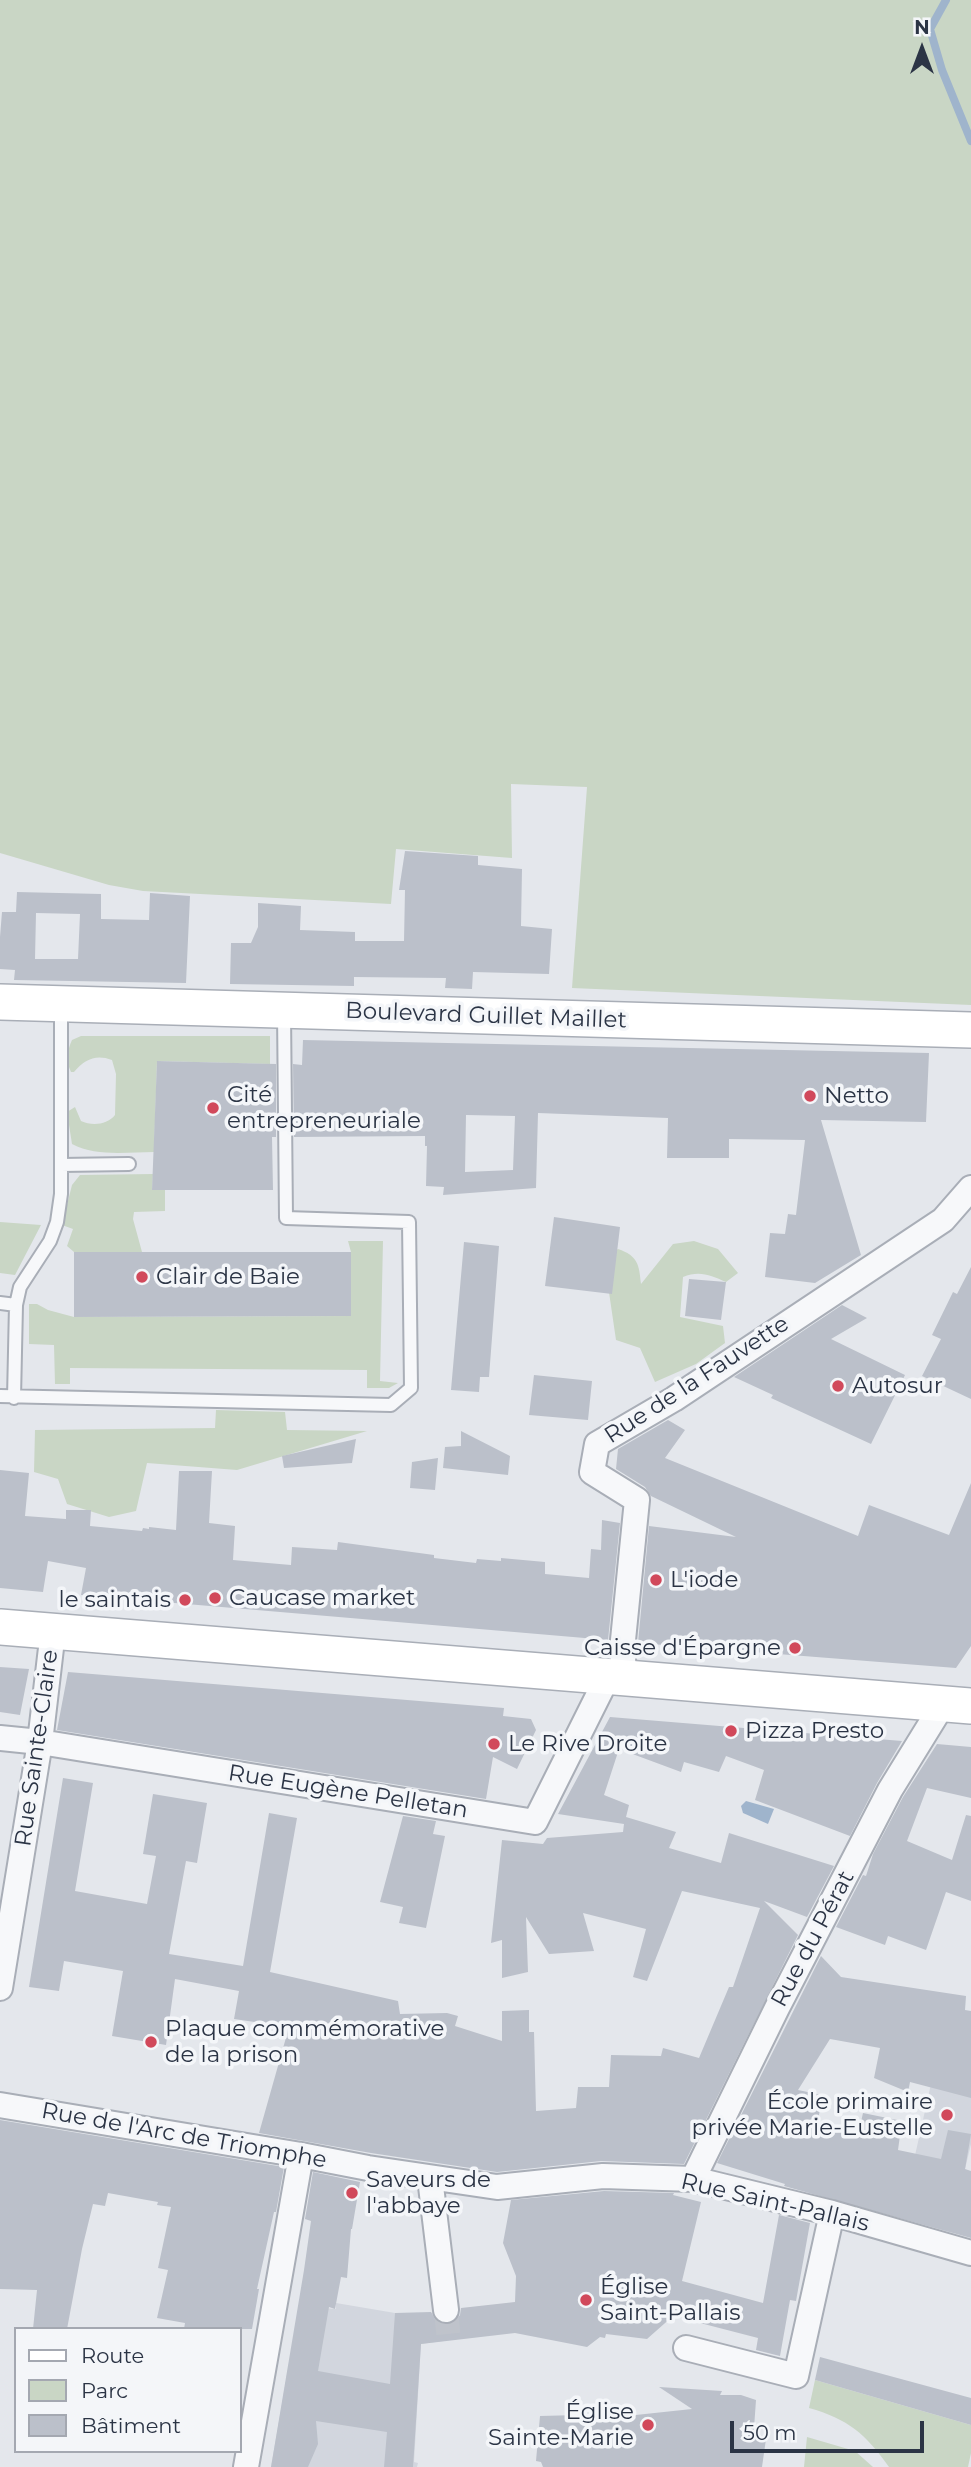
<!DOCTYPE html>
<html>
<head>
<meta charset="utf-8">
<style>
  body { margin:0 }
  #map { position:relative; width:971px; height:2467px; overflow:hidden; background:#e4e7ec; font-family:Montserrat,sans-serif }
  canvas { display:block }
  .legend { position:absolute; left:14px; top:2327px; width:228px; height:126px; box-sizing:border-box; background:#f4f6f9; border:2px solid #a4a8b1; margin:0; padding:9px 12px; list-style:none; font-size:21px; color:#2b3445 }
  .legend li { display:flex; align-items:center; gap:14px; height:35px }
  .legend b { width:35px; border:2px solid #a4a8b1 }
  .north { position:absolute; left:887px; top:14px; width:70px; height:70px; -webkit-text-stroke:5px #f4f6f9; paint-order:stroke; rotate:0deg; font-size:19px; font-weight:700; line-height:28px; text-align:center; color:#2b3445 }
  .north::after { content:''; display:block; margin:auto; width:24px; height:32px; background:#2b3445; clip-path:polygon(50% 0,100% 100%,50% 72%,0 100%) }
  .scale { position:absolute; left:730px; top:2421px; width:194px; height:32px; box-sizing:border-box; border:4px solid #2b3445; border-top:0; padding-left:9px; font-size:21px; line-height:24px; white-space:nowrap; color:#2b3445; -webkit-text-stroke:5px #f4f6f9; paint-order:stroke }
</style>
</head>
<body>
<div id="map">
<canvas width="971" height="2467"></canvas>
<ul class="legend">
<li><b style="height:9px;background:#fff"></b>Route</li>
<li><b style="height:19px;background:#c9d6c5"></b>Parc</li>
<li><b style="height:19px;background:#bbc0ca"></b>Bâtiment</li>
</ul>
<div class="north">N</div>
<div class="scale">50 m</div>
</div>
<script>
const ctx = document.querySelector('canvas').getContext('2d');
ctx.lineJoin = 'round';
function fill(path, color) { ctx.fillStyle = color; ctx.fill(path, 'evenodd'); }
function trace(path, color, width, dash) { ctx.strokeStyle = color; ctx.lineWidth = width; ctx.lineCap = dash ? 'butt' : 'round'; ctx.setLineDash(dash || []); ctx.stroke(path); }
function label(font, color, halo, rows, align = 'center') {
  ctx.font = font + ' Montserrat,sans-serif'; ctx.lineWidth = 7; ctx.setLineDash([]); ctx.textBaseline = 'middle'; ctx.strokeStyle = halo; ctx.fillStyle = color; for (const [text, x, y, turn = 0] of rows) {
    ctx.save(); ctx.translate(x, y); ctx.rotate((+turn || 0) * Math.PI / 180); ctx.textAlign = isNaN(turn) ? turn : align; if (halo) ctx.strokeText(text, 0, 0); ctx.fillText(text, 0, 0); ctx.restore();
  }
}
fill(new Path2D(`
  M971 2048V2144L950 2232 901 2218 933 2075Z
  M336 2303 395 2313 425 2314 440 2311 443 2341 421 2344 414 2462 418 2463 417 2467H271L299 2306 336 2309Z`), '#d2d6de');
fill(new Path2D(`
  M0 0H971V1005L572 988 587 787 511 784 512 858 396 849 391 904 143 891 109 885 0 853Z
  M81 1036H270V1064L157 1061 154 1152C128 1152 96 1157 72 1144L67 1112 75 1107 81 1121C92 1126 107 1125 115 1115L116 1074 112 1060C96 1054 85 1059 74 1072H71C66 1061 67 1051 72 1040Z
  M153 1174 152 1190H165V1211L134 1212 133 1219 142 1252H74L67 1246 73 1229 62 1225 72 1185 80 1175Z
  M0 1222 41 1225 15 1275 0 1273Z
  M348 1241H383L380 1381 398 1383 389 1388H367V1370L70 1368V1384H55L54 1345 29 1344V1304H37L48 1310 74 1317 351 1316V1252Z
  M694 1241 718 1249 738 1273 726 1282C711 1275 699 1270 683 1277L680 1317 723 1326 725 1343 696 1364 655 1382 640 1348 616 1340 605 1265 608 1256 618 1249C638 1256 639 1264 641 1284L673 1244Z
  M216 1410 285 1412 287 1430 367 1431 237 1470 147 1463 136 1511 109 1517 67 1504 58 1479 34 1472 35 1430 215 1428Z
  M815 2380 971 2425V2453L968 2467H889C866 2434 848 2419 809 2408Z
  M807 2437 855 2451 873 2467H804Z`), '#c9d6c5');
fill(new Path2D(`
  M746 1801 774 1809 768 1824 743 1813 741 1806Z`), '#9fb4cc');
trace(new Path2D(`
  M946 0 930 29 942 70 971 141`), '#9fb4cc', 8);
fill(new Path2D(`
  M405 851 478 856V865L522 869 521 926 552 929 549 974 473 972 472 989 445 988 446 978 354 977V986L230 984 231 943H251L258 927V903L301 906 300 930 355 932V941H404L405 890H399Z
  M17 892 101 894V919L149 920 150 893 190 896 186 983 14 980 15 970 0 969V937L2 912H16ZM36 913 80 914 78 959H35Z
  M303 1040 929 1053 926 1122 821 1120 861 1255 815 1283 765 1277 770 1233 785 1234 788 1214 796 1215 805 1140 729 1139V1158H667L668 1118 538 1113 536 1188 443 1195 444 1187 426 1186 427 1146H425V1136L294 1137 293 1064 302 1065ZM466 1115 515 1116 513 1170 465 1172Z
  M157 1061 276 1064V1137H272L273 1190H152Z
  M554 1217 620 1227 612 1294 545 1286Z
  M464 1242 499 1246 489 1377H480L479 1392 451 1390Z
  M74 1252H351V1316L74 1317Z
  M971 1267V1399L922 1376 941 1339 932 1335 953 1292 957 1294Z
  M689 1279 726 1282 721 1320 685 1316Z
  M842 1305 867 1318 831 1339 905 1375 871 1444 771 1398 773 1395 734 1377Z
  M534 1375 592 1381 588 1420 529 1415Z
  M668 1420 685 1430 665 1458 858 1536 869 1505 949 1535 971 1483V1646L956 1668 638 1643 649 1526 736 1537 651 1496 645 1487 616 1469 618 1449Z
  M461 1431 510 1456 508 1475 443 1468 445 1447 461 1446Z
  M356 1439 352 1463 284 1468 282 1456Z
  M438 1458 435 1490 410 1488 412 1462Z
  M0 1470 29 1473 25 1516 66 1519V1510H91L90 1526 142 1531 143 1528 149 1529V1527L176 1530 179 1471H212L209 1523 235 1526 233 1560 291 1565 292 1547 337 1550 338 1542 434 1555V1558L476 1563 477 1559 501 1561V1558L545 1562V1574L589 1578 591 1549 601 1550 602 1520 620 1523 608 1640 81 1595 86 1568 48 1561 43 1592 0 1588Z
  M0 1667 29 1669 20 1715 0 1712Z
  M68 1672 504 1708 503 1716 531 1719 536 1730 517 1769 493 1757 486 1799 57 1730Z
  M610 1717 902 1741 877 1783 850 1836 755 1800 764 1770 726 1756 719 1772 684 1762 681 1772 619 1749 604 1795 629 1805 626 1817 676 1832 669 1848 721 1863 729 1833 834 1866 807 1917 764 1901 798 1935 684 2164 601 2161 497 2172 371 2153 259 2133 289 2027 234 2019 239 1991 175 1979 166 2045 112 2036 123 1971 64 1961 59 1991 29 1987 63 1778 93 1783 75 1891 147 1904 156 1856 143 1854 153 1794 207 1803 197 1863 186 1861 169 1954 243 1966 269 1813 297 1818 270 1972 398 2001 400 2014 447 2013 458 2016 455 2026 502 2041V2011L529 2010V2032H534L536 2111 576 2108 578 2087H609L611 2055 661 2056 663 2048 699 2058 729 1987H733L760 1908 682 1891 647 1981 633 1977 646 1929 583 1913 594 1951 549 1954 526 1917 528 1972 502 1978V1940L491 1943 502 1840 543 1844 547 1838 623 1832 624 1824 558 1814Z
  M937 1744 971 1747V1798L927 1788 907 1841 952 1860 966 1815 971 1816V1901L946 1892 926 1950 888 1936 885 1945 836 1927 863 1875 866 1876 873 1854 903 1797Z
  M403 1816 436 1821 433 1834 445 1836 426 1928 399 1923 403 1907 380 1902Z
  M821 1956 841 1977 966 1996 965 2010 971 2011V2098L910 2082 908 2092 874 2078 880 2048 830 2039 798 2090 822 2095 817 2128 858 2135 863 2113 902 2121 898 2150 941 2159 948 2130 971 2134 965 2169 971 2171V2238L784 2186 785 2184 717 2163Z
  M0 2120 284 2167 276 2212H274L257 2289H259L252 2329H184L185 2323 157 2318 168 2270 158 2268 171 2207 157 2205 158 2202 108 2193 105 2206 93 2204 82 2249 67 2329H33L37 2290 0 2289Z
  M313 2172 360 2182 352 2229H351L347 2278 341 2277 335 2309 329 2307 318 2371 390 2384 395 2313 431 2312 435 2319 447 2325 455 2321 460 2315 461 2308 515 2302 516 2276 503 2243 511 2200 604 2191 674 2193 673 2195 701 2202 682 2281 763 2303 779 2215 810 2223 796 2301 790 2300 780 2356 756 2350 758 2338 673 2316 647 2339 606 2334 605 2338 600 2337 587 2347 515 2333 421 2344 413 2467H384L387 2432 316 2421 318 2444 308 2467H271L304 2270 311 2221 305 2219Z
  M820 2357 971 2398V2425L815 2380Z
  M659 2387 722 2391 720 2395H741L756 2400 754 2428H756L755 2434 766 2439 762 2467H543L541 2462 536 2461 540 2416 617 2414V2417L692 2409Z`), '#bbc0ca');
trace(new Path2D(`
  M446 2310 449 2341`), '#bfc3cb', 24, [24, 12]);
const lane = new Path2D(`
  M61 1165 129 1164
  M0 1303 16 1305
  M0 1396 391 1405 411 1388 409 1222 286 1218 284 1012
  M14 1398 16 1305 20 1287 50 1241 57 1222 61 1194V1007`);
const street = new Path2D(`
  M625 1678 622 1650 637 1500 592 1472 597 1444 674 1399 943 1220 971 1188
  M0 1738 40 1742 535 1822 608 1676
  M0 1988 40 1742 53 1631
  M0 2105 301 2155 368 2168 497 2187 603 2176 693 2179 832 2213 971 2253
  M430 2178 446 2310
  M693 2179 777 2008 890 1790 943 1704
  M686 2348 796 2376 832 2213
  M246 2467 301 2155`);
const secondary = new Path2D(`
  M0 1002 971 1030
  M0 1627 971 1706`);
trace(lane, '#a9aeb7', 16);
trace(street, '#a9aeb7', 28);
trace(secondary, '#a9aeb7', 38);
trace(lane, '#f7f8fa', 12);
trace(street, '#f7f8fa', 24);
trace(secondary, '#fff', 35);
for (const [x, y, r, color] of [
  [810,1096,7,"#d1495b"],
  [213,1108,7,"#d1495b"],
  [142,1277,7,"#d1495b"],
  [838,1386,7,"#d1495b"],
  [656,1580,7,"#d1495b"],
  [215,1598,7,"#d1495b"],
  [185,1600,7,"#d1495b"],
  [795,1648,7,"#d1495b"],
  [731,1731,7,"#d1495b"],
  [494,1744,7,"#d1495b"],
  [151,2042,7,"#d1495b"],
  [947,2115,7,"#d1495b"],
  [352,2193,7,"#d1495b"],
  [586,2300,7,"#d1495b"],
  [648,2425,7,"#d1495b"]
]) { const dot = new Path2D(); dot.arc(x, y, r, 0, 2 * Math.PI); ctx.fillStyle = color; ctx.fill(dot); trace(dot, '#f4f6f9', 2.5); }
label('23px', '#2b3445', '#f4f6f9', [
  ["Boulevard Guillet Maillet",486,1016,2],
  ["Rue de la Fauvette",697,1380,-33],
  ["Rue Sainte-Claire",37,1748,-82],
  ["Rue Eugène Pelletan",348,1792,9],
  ["Rue du Pérat",813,1939,-62],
  ["Rue de l'Arc de Triomphe",184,2136,10],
  ["Rue Saint-Pallais",775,2203,13]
]);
label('23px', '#2b3445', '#f4f6f9', [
  ["Cité",227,1095],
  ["entrepreneuriale",227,1121],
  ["Netto",824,1096],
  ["Clair de Baie",156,1277],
  ["Autosur",852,1386],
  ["L'iode",670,1580],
  ["Caucase market",229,1598],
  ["le saintais",171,1600,"right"],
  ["Caisse d'Épargne",781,1648,"right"],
  ["Pizza Presto",745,1731],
  ["Le Rive Droite",508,1744],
  ["Plaque commémorative",165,2029],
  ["de la prison",165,2055],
  ["École primaire",933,2102,"right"],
  ["privée Marie-Eustelle",933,2128,"right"],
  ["Saveurs de",366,2180],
  ["l'abbaye",366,2206],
  ["Église",600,2287],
  ["Saint-Pallais",600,2313],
  ["Église",634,2412,"right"],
  ["Sainte-Marie",634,2438,"right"]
], 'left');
</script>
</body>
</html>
